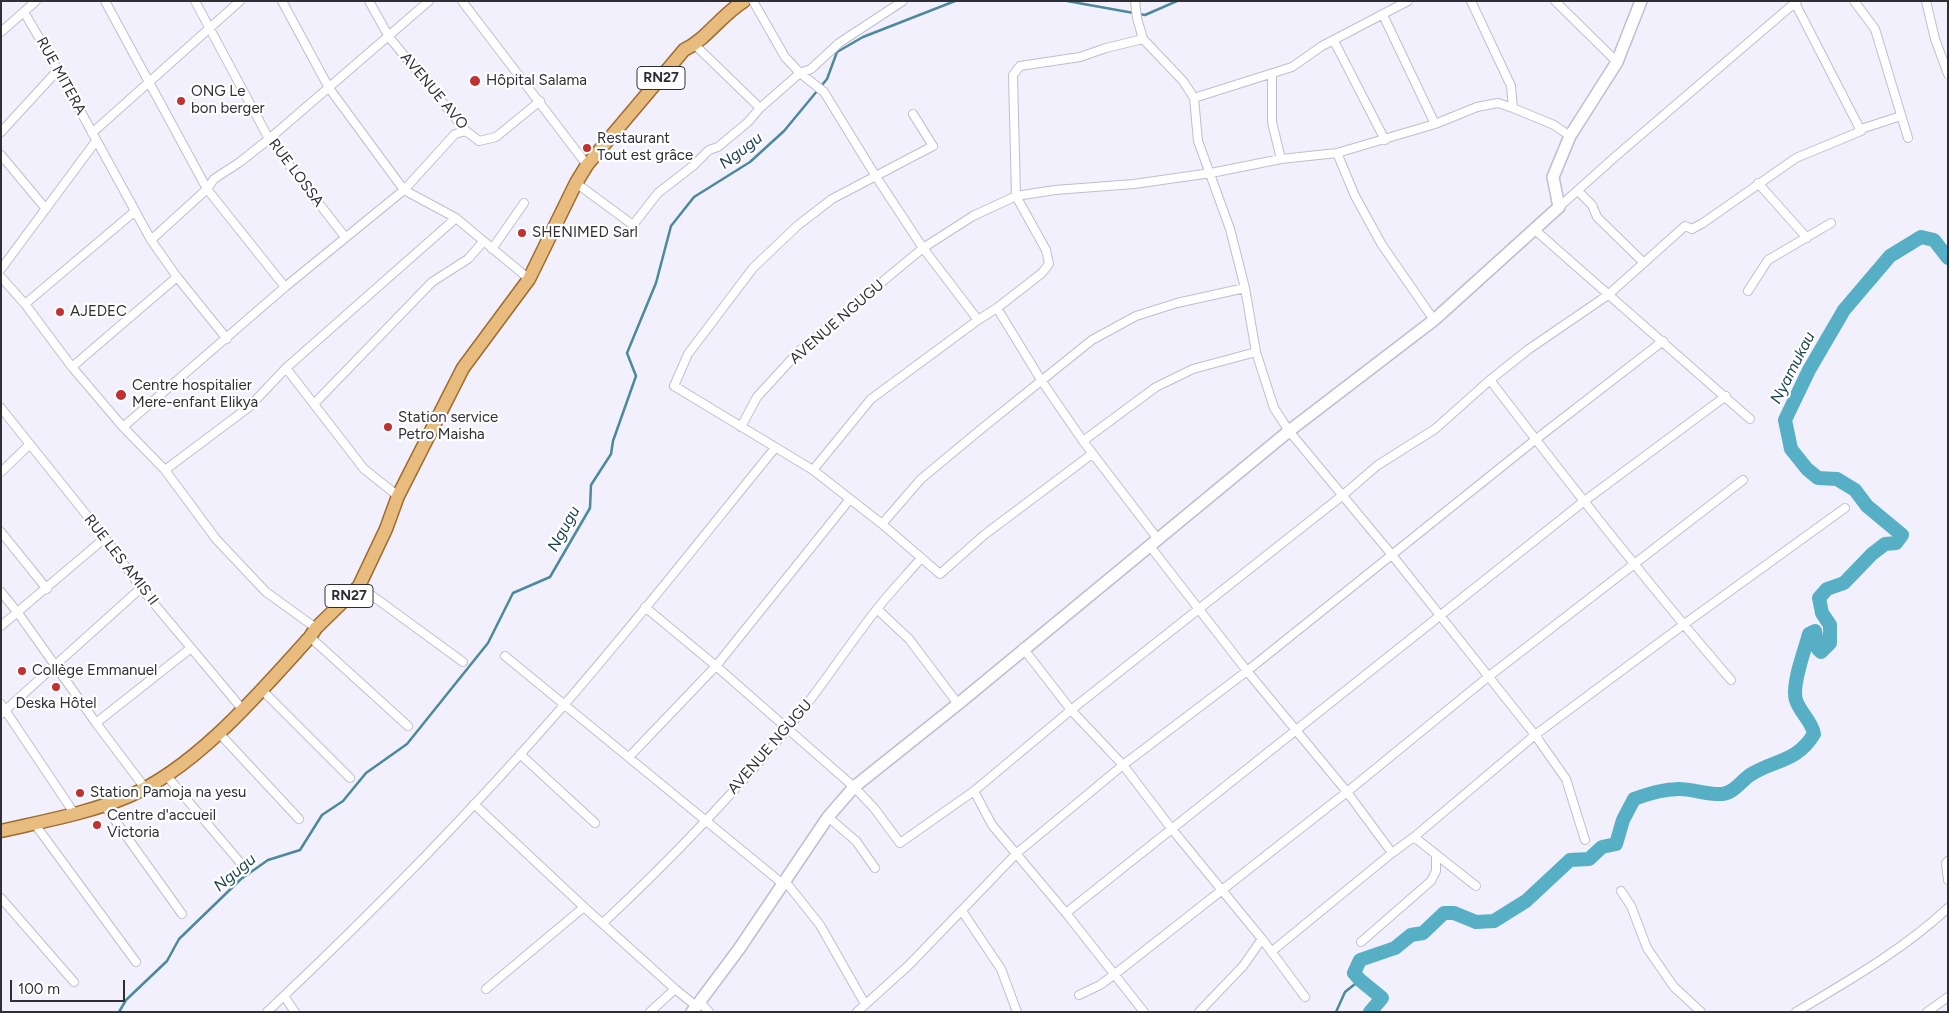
<!DOCTYPE html>
<html>
<head>
<meta charset="utf-8">
<style>
  body { margin:0 }
  #map { position:relative; width:1949px; height:1013px; overflow:hidden; background:#f2f0fc; font-family:Figtree,sans-serif }
  canvas { display:block }
  .frame { position:absolute; inset:0; border:2px solid #302f36; pointer-events:none }
  .scale { position:absolute; left:10px; top:980px; width:115px; height:22px; box-sizing:border-box; border:2px solid #302f36; border-top:0; padding-left:6px; font-size:15px; line-height:18px; white-space:nowrap; color:#302f36; -webkit-text-stroke:4px #fff; paint-order:stroke }
</style>
</head>
<body>
<div id="map">
<canvas width="1949" height="1013"></canvas>
<div class="frame"></div>
<div class="scale">100 m</div>
</div>
<script>
const ctx = document.querySelector('canvas').getContext('2d');
ctx.lineJoin = 'round';
function trace(path, color, width, dash) { ctx.strokeStyle = color; ctx.lineWidth = width; ctx.lineCap = dash ? 'butt' : 'round'; ctx.setLineDash(dash || []); ctx.stroke(path); }
function label(font, color, halo, rows, align = 'center') {
  ctx.font = font + ' Figtree,sans-serif'; ctx.lineWidth = 4.5; ctx.setLineDash([]); ctx.textBaseline = 'middle'; ctx.strokeStyle = halo; ctx.fillStyle = color; for (const [text, x, y, turn = 0] of rows) {
    ctx.save(); ctx.translate(x, y); ctx.rotate((+turn || 0) * Math.PI / 180); ctx.textAlign = isNaN(turn) ? turn : align; if (halo) ctx.strokeText(text, 0, 0); ctx.fillText(text, 0, 0); ctx.restore();
  }
}
trace(new Path2D(`
  M1067 1 1145 15 1177 1
  M119 1012 126 1000 167 961 179 939 241 879 268 860 300 850 322 815 343 801 366 773 407 744 488 643 513 593 550 577 590 508 591 485 611 454 613 441 636 376 627 353 656 283 671 226 694 197 750 162 784 131 827 79 837 52 863 37 955 1
  M1336 1012 1345 992 1360 980`), '#4b899b', 2.5);
trace(new Path2D(`
  M1370 1012 1382 998 1360 980 1354 973 1360 960 1395 948 1411 935 1423 933 1444 913H1454L1476 922 1494 921 1526 901 1570 860 1589 859 1602 847 1616 844 1623 820 1634 799C1649 794 1663 789 1679 789 1693 789 1708 795 1722 794 1734 793 1740 782 1750 775 1775 759 1796 763 1814 734 1812 721 1800 713 1796 700 1791 685 1805 650 1809 634L1815 631 1818 649 1821 652 1830 643V625L1822 613 1819 598 1827 589 1844 583 1872 554 1885 544 1896 543 1902 535 1867 506 1855 490 1837 479 1818 478 1807 469 1791 449 1785 420 1809 370 1844 310 1890 256 1921 237 1934 240 1948 258`), '#57afc6', 14);
const street = new Path2D(`
  M105 1 207 189 285 287
  M195 1 269 139 345 237
  M282 1 329 88 404 190 456 218 529 279
  M369 1 389 37 466 131 479 141 496 137 540 101
  M462 1 587 165
  M753 1 785 57 800 73 811 69 839 43 903 1
  M1135 1 1137 18 1143 39 1183 81 1194 98 1198 141 1230 229 1245 288 1256 352 1274 408 1289 431 1392 555 1535 735 1566 779 1585 840
  M1471 1 1511 86 1513 108 1554 125 1570 136
  M1555 1 1617 62
  M1854 1 1875 29 1908 138
  M1926 1 1935 39 1948 74
  M24 12 58 70 151 240 177 277 227 339
  M1383 15 1435 124
  M1 32 36 1
  M1334 41 1385 140
  M695 45 760 108
  M1272 74V122L1281 159
  M1194 98 1292 67 1322 46 1408 1
  M913 114 933 146 832 199 797 226 753 268 688 354 674 386 813 470 882 524 940 574 984 535 1092 454
  M1861 129 1901 116
  M1 132 58 70
  M92 133 240 1
  M1337 153 1355 196 1382 245 1434 320
  M1 155 46 209
  M576 183 633 225 658 193 694 165 709 150 718 147 748 122 760 108 800 73 824 92 875 175 923 248 978 320
  M1758 183 1807 238
  M1578 191 1592 205 1597 217 1643 262
  M1559 207 1616 156 1797 1
  M1535 230 1750 419
  M151 240 207 189 214 179 240 162 269 139 429 1
  M492 249 524 203
  M1 269 96 141
  M1 277 25 304 72 367 123 427 165 470 216 539 266 592 316 628
  M1748 291 1768 260 1831 223
  M25 304 134 212
  M997 308 1041 380 1083 441 1157 538
  M72 367 177 277
  M286 368 364 469 398 496
  M1490 380C1568 482 1647 583 1731 680
  M314 404 432 282 468 259 483 242
  M1 408 105 538 141 588 243 710
  M123 427 285 287 404 190 455 134 466 131
  M741 427 757 397 800 350 923 248 973 216 1016 196 1055 190 1134 184 1211 173 1281 159 1337 153 1435 124 1477 107 1498 103 1513 108
  M1083 441 1156 387 1193 369 1256 352
  M165 470 249 407 286 368 456 218
  M813 470 871 399 978 320 997 308 1042 273 1049 264 1046 250 1016 196 1013 75 1020 66 1080 57 1106 48 1143 39
  M1 472 29 445
  M882 524 921 479 980 430 1092 340 1136 316 1177 303 1245 288
  M1 532 47 589
  M1149 545 1247 671 1347 792 1392 853
  M359 586 463 662
  M1 592 18 613 96 723 145 788
  M645 607 716 666 854 787 874 808 900 843 974 791 1071 710 1343 495 1378 465 1435 429 1490 380 1529 349 1608 295 1685 226 1692 229 1703 223 1796 158 1861 131 1794 1
  M877 609 909 639 958 704
  M1 626 105 538
  M310 637 408 726
  M1023 648 1071 710 1123 765 1171 828 1262 939 1305 997
  M505 656 783 884
  M262 690 350 778
  M1 704 74 813
  M1 714 141 588
  M96 723 191 648
  M218 732 299 819
  M520 754 595 823
  M629 757 716 666 850 499
  M166 775 244 867
  M974 791 992 825 1066 913 1144 1012
  M474 804 584 907 675 989 696 1006
  M104 805 182 914
  M828 817 856 841 875 868
  M34 823 136 962
  M1414 837 1476 886
  M1948 861 1946 863 1948 880
  M785 881 820 925 865 1004
  M1621 891 1631 906 1647 948 1674 987 1701 1012
  M1 898 74 982
  M962 911 1001 969 1017 1012
  M1066 913 1583 502 1726 396
  M603 923C668 862 731 797 788 728 820 690 846 648 877 609 891 591 907 575 921 558
  M1361 942 1431 881 1436 871V855
  M1271 952 1392 853 1414 837 1535 735 1683 625 1845 508
  M486 989 584 907
  M1079 995 1100 985 1115 974 1347 792 1488 677 1743 480
  M284 996 295 1012
  M699 1001 709 1012
  M267 1012C371 914 471 812 564 705 637 621 705 534 775 448
  M650 1012 675 989
  M857 1012 908 966 1017 853 1123 765 1247 671 1535 440 1663 341
  M1199 1012 1243 966 1262 939
  M1796 1012C1848 981 1903 950 1948 908
  M1927 1012 1948 997`);
const secondary = new Path2D(`
  M692 1012 739 949 828 817 854 787 958 704 1289 431 1434 320 1559 207 1553 177 1570 136 1617 62 1641 1`);
const primary = new Path2D(`
  M1 831C44 821 89 813 129 796 197 767 261 691 310 637L316 628 359 586 386 529 398 496 463 368 529 279 576 183 587 165 684 50C707 39 721 15 744 1`);
trace(street, '#c0bdd0', 10);
trace(secondary, '#c0bdd0', 14);
trace(primary, '#9e6c2e', 15);
trace(street, '#fff', 8);
trace(secondary, '#fff', 11);
trace(primary, '#e8bb7f', 12);
for (const [x, y, r, color] of [
  [475,81,6,"#c03133"],
  [181,101,5,"#c03133"],
  [587,148,5,"#c03133"],
  [522,233,5,"#c03133"],
  [60,312,5,"#c03133"],
  [121,395,6,"#c03133"],
  [388,427,5,"#c03133"],
  [22,671,5,"#c03133"],
  [56,687,5,"#c03133"],
  [80,793,5,"#c03133"],
  [97,825,5,"#c03133"]
]) { const dot = new Path2D(); dot.arc(x, y, r, 0, 2 * Math.PI); ctx.fillStyle = color; ctx.fill(dot); trace(dot, '#fff', 2); }
for (const [x, y, w] of [
  [661,78,48],
  [349,596,48]
]) { const box = new Path2D(); box.roundRect(x - w / 2, y - 11.5, w, 23, 4); ctx.fillStyle = '#fff'; ctx.fill(box); trace(box, '#302f36', 1); }
label('bold 14px', '#302f36', null, [
  ["RN27",661,78],
  ["RN27",349,596]
]);
label('15px', '#302f36', '#fff', [
  ["RUE MITERA",61,76,61],
  ["AVENUE AVO",434,91,50],
  ["RUE LOSSA",296,173,53],
  ["AVENUE NGUGU",837,322,-41],
  ["RUE LES AMIS II",121,560,52],
  ["AVENUE NGUGU",770,747,-49]
]);
label('15px', '#302f36', '#fff', [
  ["Hôpital Salama",486,81],
  ["ONG Le",191,92],
  ["bon berger",191,109],
  ["Restaurant",597,139],
  ["Tout est grâce",597,156],
  ["SHENIMED Sarl",532,233],
  ["AJEDEC",70,312],
  ["Centre hospitalier",132,386],
  ["Mere-enfant Elikya",132,403],
  ["Station service",398,418],
  ["Petro Maisha",398,435],
  ["Collège Emmanuel",32,671],
  ["Deska Hôtel",56,704,"center"],
  ["Station Pamoja na yesu",90,793],
  ["Centre d'accueil",107,816],
  ["Victoria",107,833]
], 'left');
label('italic 16px', '#1d454f', '#fff', [
  ["Ngugu",741,151,-37],
  ["Nyamukau",1793,368,-63],
  ["Ngugu",564,529,-61],
  ["Ngugu",235,873,-40]
]);
</script>
</body>
</html>
